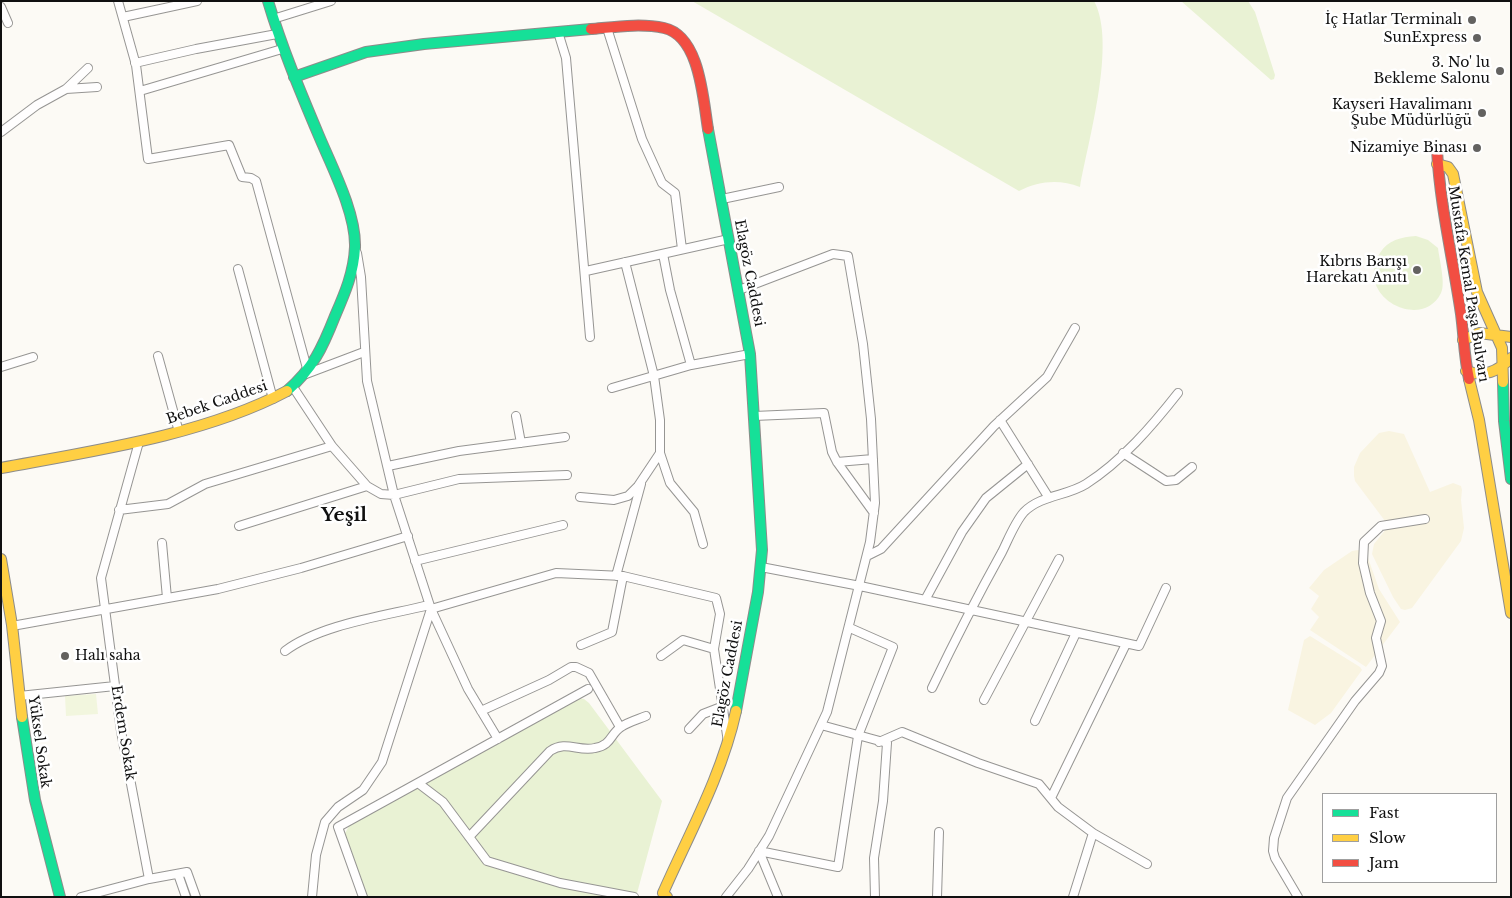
<!DOCTYPE html>
<html>
<head>
<meta charset="utf-8">
<style>
  body { margin:0 }
  #map { position:relative; width:1512px; height:898px; overflow:hidden; background:#fcfaf5; font-family:"Libre Baskerville",serif }
  canvas { display:block }
  .frame { position:absolute; inset:0; border:2px solid #101010; pointer-events:none }
  .legend { position:absolute; left:1322px; top:793px; width:175px; height:90px; box-sizing:border-box; background:#fff; border:1px solid #9f9f9f; margin:0; padding:6px 9px; list-style:none; font-size:15px; color:#101010 }
  .legend li { display:flex; align-items:center; gap:10px; height:25px }
  .legend b { width:25px; border:1px solid #9f9f9f }
</style>
</head>
<body>
<div id="map">
<canvas width="1512" height="898"></canvas>
<div class="frame"></div>
<ul class="legend">
<li><b style="height:6px;background:#16e098"></b>Fast</li>
<li><b style="height:6px;background:#ffcf43"></b>Slow</li>
<li><b style="height:6px;background:#f24e42"></b>Jam</li>
</ul>
</div>
<script>
const ctx = document.querySelector('canvas').getContext('2d');
ctx.lineJoin = 'round';
function fill(path, color) { ctx.fillStyle = color; ctx.fill(path, 'evenodd'); }
function trace(path, color, width, dash) { ctx.strokeStyle = color; ctx.lineWidth = width; ctx.lineCap = dash ? 'butt' : 'round'; ctx.setLineDash(dash || []); ctx.stroke(path); }
function label(font, color, halo, rows, align = 'center') {
  ctx.font = font + ' "Libre Baskerville",serif'; ctx.lineWidth = 5; ctx.setLineDash([]); ctx.textBaseline = 'middle'; ctx.strokeStyle = halo; ctx.fillStyle = color; for (const [text, x, y, turn = 0] of rows) {
    ctx.save(); ctx.translate(x, y); ctx.rotate((+turn || 0) * Math.PI / 180); ctx.textAlign = isNaN(turn) ? turn : align; if (halo) ctx.strokeText(text, 0, 0); ctx.fillText(text, 0, 0); ctx.restore();
  }
}
fill(new Path2D(`
  M1389 431 1404 434 1430 492 1453 483 1461 486 1462 490 1461 500 1464 528 1461 541 1412 608 1405 610 1401 609 1393 597 1372 554 1374 544 1386 529 1385 521 1355 481 1354 476V467L1360 453 1379 433Z
  M1358 550 1367 555 1379 589 1400 622 1366 667 1310 630 1319 617 1311 609 1319 596 1309 588 1324 570 1352 551Z
  M1310 636 1360 667 1362 670 1331 713 1315 725 1288 710 1304 640Z`), '#f9f4e1');
fill(new Path2D(`
  M692 1H1094C1117 43 1088 141 1080 187 1059 179 1039 181 1019 191Z
  M1181 1H1248L1255 12 1275 75 1274 79 1271 80Z
  M1416 236 1428 240 1438 248C1439 258 1446 284 1441 293 1422 332 1353 297 1380 253 1388 240 1401 237 1416 236Z
  M579 698 584 699 589 703 662 801 636 897H366L344 835 349 826 415 787Z`), '#e9f2d4');
fill(new Path2D(`
  M96 694 98 714 66 716 65 696Z`), '#f2f6de');
const street = new Path2D(`
  M118 1 136 65 148 159 229 145 242 177 251 178 256 181 308 372
  M1 7 8 23
  M123 17 197 1
  M273 19 331 1
  M607 28 642 139 662 183 675 193 682 249
  M558 32 566 58 590 337
  M135 63 196 49 277 34
  M66 89 97 87
  M140 91 282 49
  M1 132 37 105 66 89 88 68
  M722 199 779 187
  M357 253 361 277 367 381 394 495 431 609 468 689 498 739
  M663 254 670 290 691 365
  M238 269 273 399
  M586 271 729 239
  M158 356 179 432
  M1 367 33 357
  M306 374 364 352
  M293 387 332 446 367 486 381 494 394 495 459 479 567 475
  M612 388 691 365 750 354
  M516 416 521 443
  M754 416 824 413 832 452 837 462 874 513
  M1000 420 1049 498
  M139 442 101 578 121 731 149 879
  M660 453 670 483 694 512 703 544
  M1123 453 1166 481 1176 480 1192 467
  M837 462 873 459
  M388 466 459 451 565 437
  M580 497 614 500 628 496 638 486 660 453V420L654 376 625 262
  M119 510 168 504 205 484 332 446
  M239 526 367 486
  M162 543 167 598
  M867 556 881 549 994 426 1047 377 1075 328
  M415 561 563 525
  M761 567 860 586 1139 646 1166 588
  M616 576 641 484
  M925 600 962 532 986 498 1028 464
  M12 626 218 589 301 568 408 536
  M581 645 612 632 623 576
  M285 651C321 624 385 616 429 605
  M661 656 683 640 714 649
  M932 688C954 642 977 597 1002 552 1008 540 1015 522 1024 512 1041 495 1067 496 1086 484 1122 461 1152 426 1178 393
  M19 696 115 686
  M984 700 1059 559
  M481 711 549 680 571 667H576L589 673 620 727
  M1035 721 1076 633
  M821 725 887 743 883 801 874 858 875 897
  M689 729 703 714 721 707
  M879 742 902 732 978 763 1039 784 1058 807 1093 833 1147 864
  M418 783 443 802 487 861 560 883 634 897
  M1051 798 1126 644
  M469 837 550 751C566 740 578 752 595 748 612 745 610 734 621 727 628 722 639 719 646 716
  M759 851 838 867 858 736 893 647 850 628
  M759 851 778 897
  M178 874 186 897
  M81 897 149 879 187 872 196 897
  M312 897 316 855 325 822 338 807 363 790 382 762 431 609 556 573 623 576 716 598 720 614 714 649 728 742
  M363 897 338 827 588 689
  M726 897 748 869 769 836 827 712 870 542 875 503 871 419 863 344 848 256 833 254 739 290
  M937 897 939 832
  M1073 897 1093 833
  M1298 897 1275 858 1273 851 1274 838 1287 798 1355 701 1379 673 1382 666 1376 638 1381 621 1370 593 1363 563 1364 542 1381 526 1425 519`);
const fast = new Path2D(`
  M268 1C282 48 300 91 319 136 332 167 356 213 355 247 354 272 345 293 335 316 322 349 313 368 287 391
  M294 77 366 52 424 44 591 29
  M708 129 750 354 762 550 758 592 736 711
  M1503 382 1504 421 1511 479
  M22 717 35 800 60 897`);
const slow = new Path2D(`
  M1437 164 1448 167 1453 174 1477 292 1502 348 1503 382
  M1463 340 1479 333 1511 337
  M1466 371C1485 377 1497 372 1511 358
  M1469 379 1479 420 1511 613
  M1 468C93 451 204 435 287 391
  M1 559 12 625 22 717
  M667 897 663 893C689 834 722 775 736 711`);
const jam = new Path2D(`
  M591 29C614 27 641 23 664 28 700 36 703 99 708 129
  M1437 150C1440 206 1453 259 1461 314 1464 337 1464 357 1469 379`);
trace(street, '#969593', 10);
trace(fast, '#8d8c8a', 12);
trace(slow, '#8d8c8a', 12);
trace(jam, '#8d8c8a', 12);
trace(street, '#fffefe', 8);
trace(fast, '#16e098', 10);
trace(slow, '#ffcf43', 10);
trace(jam, '#f24e42', 10);
for (const [x, y, r, color] of [
  [1472,20,5,"#636260"],
  [1477,38,5,"#636260"],
  [1500,71,5,"#636260"],
  [1482,113,5,"#636260"],
  [1477,148,5,"#636260"],
  [1417,270,5,"#636260"],
  [65,656,5,"#636260"]
]) { const dot = new Path2D(); dot.arc(x, y, r, 0, 2 * Math.PI); ctx.fillStyle = color; ctx.fill(dot); trace(dot, '#fff', 2); }
label('14px', '#101010', '#fff', [
  ["İç Hatlar Terminalı",1462,20],
  ["SunExpress",1467,38],
  ["3. No' lu",1490,63],
  ["Bekleme Salonu",1490,79],
  ["Kayseri Havalimanı",1472,105],
  ["Şube Müdürlüğü",1472,121],
  ["Nizamiye Binası",1467,148],
  ["Kıbrıs Barışı",1407,262],
  ["Harekatı Anıtı",1407,278],
  ["Halı saha",75,656,"left"]
], 'right');
label('14px', '#101010', '#fff', [
  ["Elagöz Caddesi",749,273,79],
  ["Mustafa Kemal Paşa Bulvarı",1468,284,81],
  ["Bebek Caddesi",217,403,-19],
  ["Elagöz Caddesi",728,674,-79],
  ["Erdem Sokak",123,733,81],
  ["Yüksel Sokak",39,742,82]
]);
label('bold 19px', '#101010', '#fff', [
  ["Yeşil",344,516]
]);
</script>
</body>
</html>
